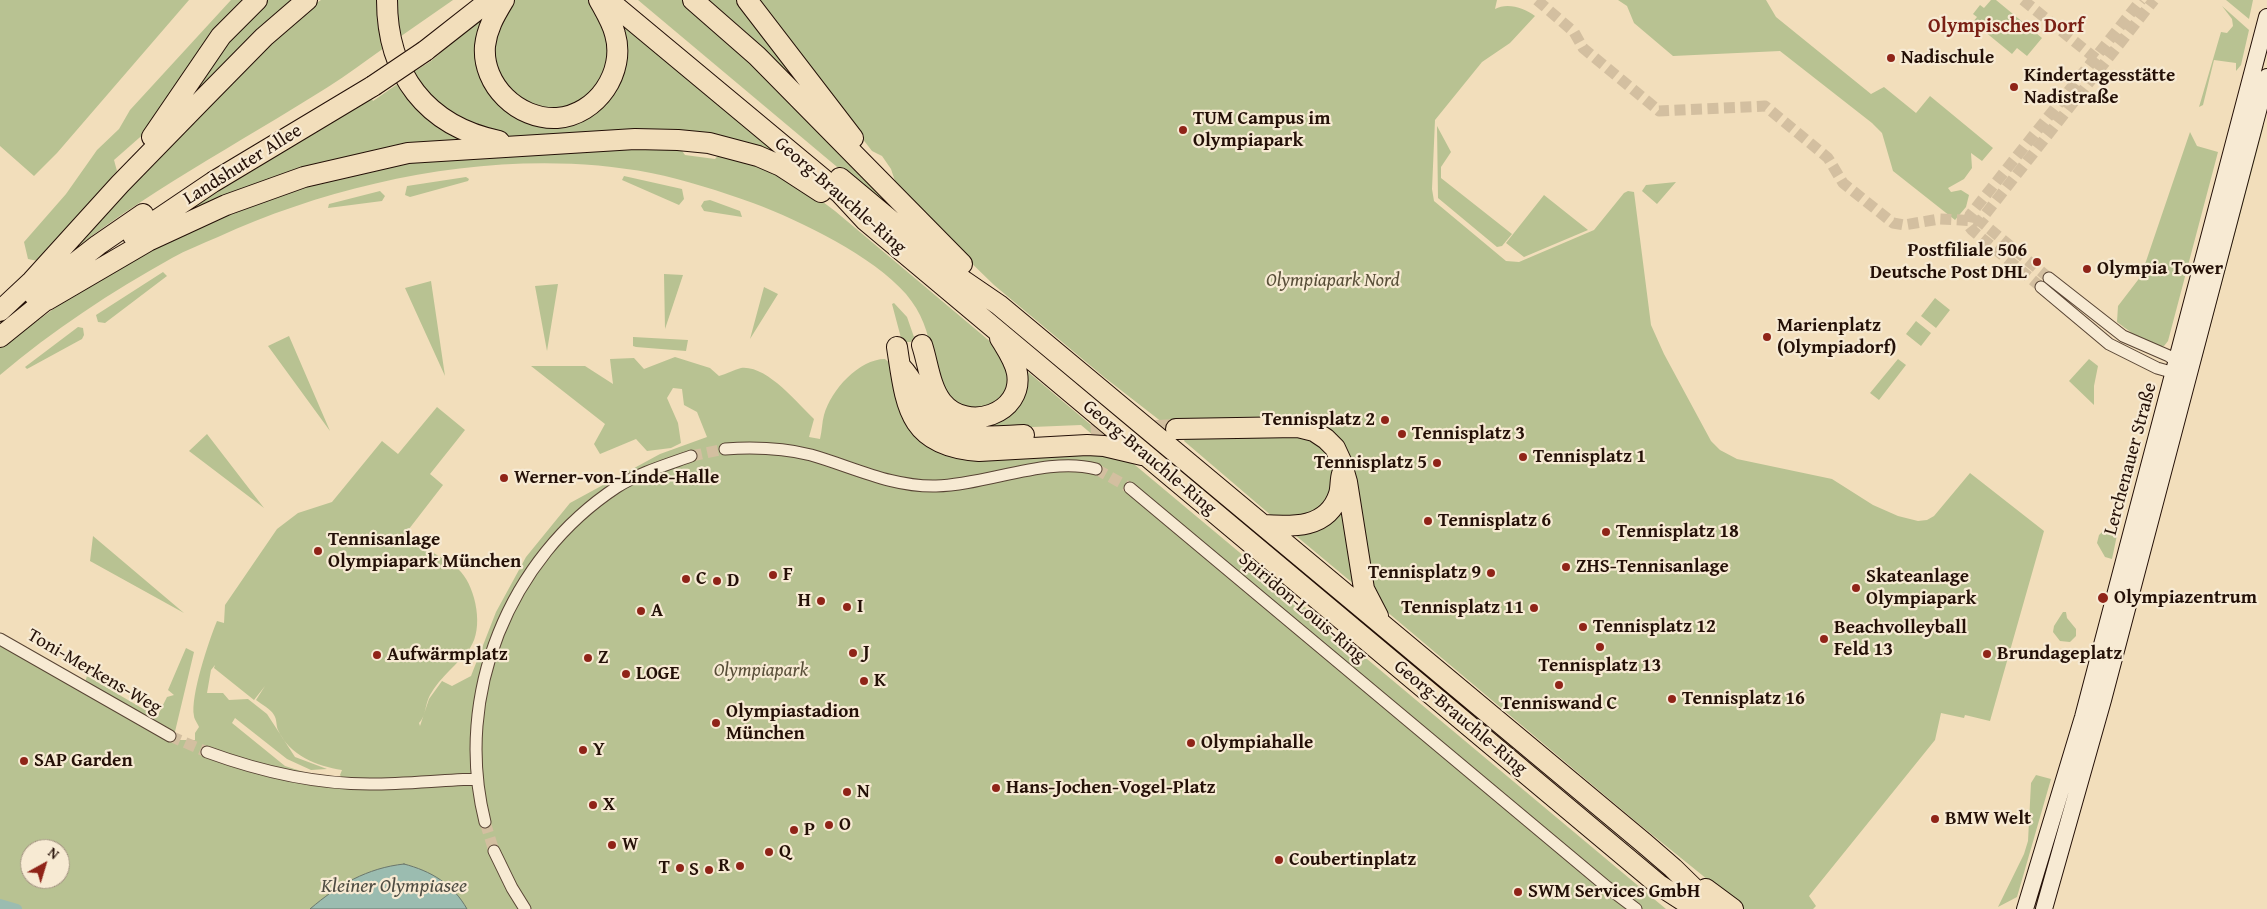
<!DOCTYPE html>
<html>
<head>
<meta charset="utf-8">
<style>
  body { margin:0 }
  #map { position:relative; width:2267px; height:909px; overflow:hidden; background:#f2debb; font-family:"Gentium Book Plus",serif }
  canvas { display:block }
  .north { position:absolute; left:20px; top:839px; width:50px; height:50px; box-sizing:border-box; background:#f7ead3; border:1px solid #a39381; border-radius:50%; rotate:39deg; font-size:14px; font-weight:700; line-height:20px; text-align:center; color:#241007 }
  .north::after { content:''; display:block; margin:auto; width:18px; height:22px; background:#8f2418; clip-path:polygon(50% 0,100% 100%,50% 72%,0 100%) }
</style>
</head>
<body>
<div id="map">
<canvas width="2267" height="909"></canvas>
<div class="north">N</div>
</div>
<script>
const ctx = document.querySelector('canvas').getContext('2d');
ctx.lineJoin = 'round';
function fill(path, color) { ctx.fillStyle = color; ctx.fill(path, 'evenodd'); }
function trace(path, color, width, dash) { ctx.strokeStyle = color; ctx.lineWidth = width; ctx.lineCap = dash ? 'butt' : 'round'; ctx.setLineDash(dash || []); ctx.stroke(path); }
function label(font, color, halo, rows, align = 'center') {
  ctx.font = font + ' "Gentium Book Plus",serif'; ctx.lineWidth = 4.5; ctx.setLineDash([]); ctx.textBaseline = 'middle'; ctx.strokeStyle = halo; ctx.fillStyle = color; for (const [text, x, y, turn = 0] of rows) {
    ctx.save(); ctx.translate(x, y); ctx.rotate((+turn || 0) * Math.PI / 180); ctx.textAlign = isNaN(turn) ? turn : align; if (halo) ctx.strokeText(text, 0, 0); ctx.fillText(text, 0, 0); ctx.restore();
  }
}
fill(new Path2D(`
  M0 0H189L57 153 34 176 0 146Z
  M231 0H242L193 58 147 131 114 160 117 171 38 261 28 259 24 242 66 194 97 150 119 129 130 110Z
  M266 0H293L158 139 209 62Z
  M321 0H379L384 48C365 61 347 75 328 87 238 144 142 194 59 261L73 244 249 64 307 9Z
  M391 0H453L394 41Z
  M512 0H591C600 16 609 35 610 54 610 59 606 67 603 72 584 120 522 121 500 75 498 70 493 63 492 58 490 43 506 13 512 0Z
  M638 0H682L715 26 948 260Z
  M709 0H742L844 132 747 33Z
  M755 0H1497L1495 9C1507 2 1525 8 1535 16L1510 43 1482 62 1435 120 1432 189 1434 201 1506 261 1519 262 1594 230 1624 193 1628 191 1634 192 1651 325 1664 354 1711 441 1720 450 1737 459 1832 479 1873 505 1898 516 1918 521 1927 520 1934 516 1970 473 2044 531 1990 721 1965 715 1964 718 1941 713 1935 740 1809 896 1816 906 1813 909H1744L1634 820 1379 605 1320 424 1307 418 1293 417 1170 421 1167 426 1104 377 994 285 959 251 949 237 895 181 891 169 882 156 872 151Z
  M1618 0H1766L1776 17 1871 94 1884 87 1916 113 1930 96 1993 148 1982 161 1971 153 1972 168 1964 179 1948 188 1951 192 1961 190 1969 195 1966 207 1955 220 1893 171 1882 133 1872 123 1780 51 1673 56 1634 23 1627 6Z
  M1991 0H1996L2042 38 2027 56 2017 48 2012 54 1973 22 1977 17 1973 14 1980 5 1984 8Z
  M2226 0H2253L2249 19Z
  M2222 6 2249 30 2241 65 2236 71V63L2214 60 2203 105 2199 107 2221 32 2227 33 2233 26 2232 19Z
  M608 10 782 154 761 151 494 135 460 123 409 75 431 61 486 14 487 81 561 121 614 81Z
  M399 83 476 142 439 147 154 228 371 98 373 101Z
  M2264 125 2201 362H2198L2259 131Z
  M1437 126 1451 152 1441 167V178L1512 234 1502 246 1497 247 1438 198Z
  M2190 132 2197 146 2218 152 2168 341 2164 346C2148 348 2130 331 2117 322L2118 306 2141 276Z
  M678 145 685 155 715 159 721 152 791 178 835 211 1005 354 1012 381 998 406 957 411C951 400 942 389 937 377 934 371 934 363 932 355 928 332 922 313 906 294 873 256 801 221 753 203 719 191 686 180 651 173 510 146 347 178 218 237 202 244 186 250 172 258 111 292 53 330 0 375V348L96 278 167 238 265 195 416 161Z
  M624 176 682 189 684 199 679 205 622 180Z
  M466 177 469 179 468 181 410 197 405 195 407 186Z
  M1676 182 1657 204 1642 191 1646 185Z
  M380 191 385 196 382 201 328 208 329 204Z
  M1544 195 1588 230 1524 257 1506 243Z
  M710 200 740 211 742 217 704 211 701 206 704 201Z
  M163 272 167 276 105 323 98 322 96 315Z
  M664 274 683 275 665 329Z
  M431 281 445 376 405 288Z
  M558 284 547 351 535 286Z
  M764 287 778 294 750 339Z
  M1935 298 1950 310 1936 328 1921 316Z
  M894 303 907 317 914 337 911 342H904L901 338 892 304Z
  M1916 321 1931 333 1921 346 1906 334Z
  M78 327 83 328 84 335 82 339 27 369 25 367Z
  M289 336 330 431 268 346Z
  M633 337 688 340 686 351 636 347 633 346Z
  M675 357 710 368 719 376C726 374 734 370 741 368 767 365 797 403 814 419L809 437 820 439C822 431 822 422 824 415 831 390 859 359 885 359L893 366 911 424 1129 460 1666 909H0V643L169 741 172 730 85 682 87 676 157 717 167 697 174 695 168 690 186 648 194 652 173 740H195V733L199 727C198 724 194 719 194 716 190 697 209 640 217 621L224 623 225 605 277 529 298 513 332 502 382 441 398 454 437 407 465 430 430 474 443 485 402 538 398 536 402 539 422 538C429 557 448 557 461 572 476 589 484 628 470 648 458 664 440 677 430 695 425 704 426 716 419 723L420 726 429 699 442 681 452 686 471 676 496 612 526 557 570 503 660 454 707 437 697 412 684 405 682 389 673 388 667 398 678 423 681 443 671 448 647 451 636 439 600 454 594 444 605 424 531 366H585L613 384 610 359 634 358 644 369ZM215 665 214 668 254 700 265 686 256 700C261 704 271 709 274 715 277 719 276 726 278 730 290 756 317 766 342 770L340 775 342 778 307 773 285 766 232 723 235 718 287 759 311 770 327 769 295 757 267 714 248 699 229 700 223 693H207L211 670ZM30 849H60V879H30Z
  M1898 359 1906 365 1879 400 1870 393Z
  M2089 359 2098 366 2094 386V405L2069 381Z
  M1025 371 1028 372 1110 441H1100L1081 425 983 429 979 423Z
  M207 434 264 508 189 451Z
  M1298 434C1331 450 1333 455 1335 491L1314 516 1273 517 1184 441 1186 437Z
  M1343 498 1355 585 1295 535Z
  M2104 530H2111L2117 535 2112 559 2105 557 2097 543 2099 535Z
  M93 536 184 613 90 561Z
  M2063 612H2066L2067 618 2076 629V636L2070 642 2060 641 2053 632 2054 626Z
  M2036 775 2051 779 2017 897 1998 907 2024 854 2028 841 2031 783Z`), '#b8c292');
const water = new Path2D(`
  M404 864C431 871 453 884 467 909H310C338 885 367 868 404 864Z`);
fill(water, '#9bbcb0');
trace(water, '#6b776c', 1);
trace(new Path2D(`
  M0 904 17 909`), '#9bbcb0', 10);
trace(new Path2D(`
  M1537 0 1574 32 1583 48 1659 111 1765 106 1828 158 1843 183 1893 223 1904 225 1939 219 1980 221
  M2023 0 2100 62
  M2049 278 1980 221 2154 0
  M2041 287 1972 230 1968 225 1970 215 2141 0
  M691 456 725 449
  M1096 469 1130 488
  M170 736 207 752
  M485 822 494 851`), '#d3bfa0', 11, [11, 5.5]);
trace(new Path2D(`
  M1091 434 1176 429`), '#d3bfa0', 20, [20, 10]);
const street = new Path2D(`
  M2049 278 2123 336 2169 356 2181 366
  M2041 287 2109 344 2157 368 2178 374
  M725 449C754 447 783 448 811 455 853 467 891 487 936 486 987 485 1048 456 1096 469
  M1130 488 1607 887 1636 909
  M0 639 170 736
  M207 752C259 771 315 784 370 784 406 784 441 780 477 779
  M485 822C453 695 509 558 617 487 639 473 666 465 691 456
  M494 851 512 888 525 909`);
const secondary = new Path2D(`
  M2025 909 2083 717 2267 17
  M2044 909 2103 700 2267 77`);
const highway = new Path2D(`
  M387 0C387 74 426 126 499 141
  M504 0C495 15 487 28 485 46 482 85 518 120 557 118 597 115 626 72 615 34 612 22 605 11 599 0
  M608 0 840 193 865 220 1659 885 1696 909
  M693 0 757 56 962 264
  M747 0 853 138
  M425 51 490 0
  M152 137 221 36 257 0
  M840 178 961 279 999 305 1644 843 1673 868 1715 909
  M133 236 213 182 373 86
  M34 295 98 245 143 214
  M47 300 148 241 226 205 304 177 408 153 635 139 678 140 709 143 758 156 781 166 821 192
  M0 311 32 281 120 184 202 100 264 37 307 0
  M0 337 57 291
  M922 345C928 363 930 387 942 402 967 433 1024 414 1017 373 1015 361 1006 348 1000 338
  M897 347C906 405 907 446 979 451L1087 445 1104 446 1142 455
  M901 367C914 380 920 398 930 413 951 444 993 436 1024 435
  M1176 429 1298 427 1314 431 1326 439 1335 448 1341 461 1347 482 1364 589 1378 616
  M1263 525C1292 527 1328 529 1339 494 1341 488 1340 480 1342 474
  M1706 889 1733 909`);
trace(street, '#584434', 13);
trace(secondary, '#241007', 18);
trace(highway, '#241007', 22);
trace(street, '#f7ead3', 11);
trace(secondary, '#f7ead3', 16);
trace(highway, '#f2debb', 20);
const highwayBridge = new Path2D(`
  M373 86 425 51`);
trace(highwayBridge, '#241007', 22, []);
trace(highwayBridge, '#f2debb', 20);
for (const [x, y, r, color] of [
  [1891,58,5,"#8f2418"],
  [2014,87,5,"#8f2418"],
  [1183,130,5,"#8f2418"],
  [2037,262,5,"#8f2418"],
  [2087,269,5,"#8f2418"],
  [1767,337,5,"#8f2418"],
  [1385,420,5,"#8f2418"],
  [1402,434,5,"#8f2418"],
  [1523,457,5,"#8f2418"],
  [1437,463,5,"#8f2418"],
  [504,478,5,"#8f2418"],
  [1428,521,5,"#8f2418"],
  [1606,532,5,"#8f2418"],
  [318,551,5,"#8f2418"],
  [1566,567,5,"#8f2418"],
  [1491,573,5,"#8f2418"],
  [773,575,5,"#8f2418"],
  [686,579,5,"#8f2418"],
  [717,581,5,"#8f2418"],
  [1856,588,5,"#8f2418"],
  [2103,598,6,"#8f2418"],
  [821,601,5,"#8f2418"],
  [847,607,5,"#8f2418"],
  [1534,608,5,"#8f2418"],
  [641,611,5,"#8f2418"],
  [1583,627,5,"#8f2418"],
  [1824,639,5,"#8f2418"],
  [1600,647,5,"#8f2418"],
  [853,653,5,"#8f2418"],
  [1987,654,5,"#8f2418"],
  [377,655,5,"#8f2418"],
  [588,658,5,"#8f2418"],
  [626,674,5,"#8f2418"],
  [864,681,5,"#8f2418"],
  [1559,685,5,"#8f2418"],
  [1672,699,5,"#8f2418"],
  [716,723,5,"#8f2418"],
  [1191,743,5,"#8f2418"],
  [583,750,5,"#8f2418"],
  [24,761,5,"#8f2418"],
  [996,788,5,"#8f2418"],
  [847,792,5,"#8f2418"],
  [593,805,5,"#8f2418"],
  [1935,819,5,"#8f2418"],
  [829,825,5,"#8f2418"],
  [794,830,5,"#8f2418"],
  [612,845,5,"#8f2418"],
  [769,852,5,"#8f2418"],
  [1279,860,5,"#8f2418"],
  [740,866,5,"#8f2418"],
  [680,868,5,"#8f2418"],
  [709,870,5,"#8f2418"],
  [1518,892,5,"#8f2418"]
]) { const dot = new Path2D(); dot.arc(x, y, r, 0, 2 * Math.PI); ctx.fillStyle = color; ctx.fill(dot); trace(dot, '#f7ead3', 2); }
label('bold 19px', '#241007', '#f7ead3', [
  ["Nadischule",1901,58],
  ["Kindertagesstätte",2024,76],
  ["Nadistraße",2024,98],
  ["TUM Campus im",1193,119],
  ["Olympiapark",1193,141],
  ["Postfiliale 506",2027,251,"right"],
  ["Deutsche Post DHL",2027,273,"right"],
  ["Olympia Tower",2097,269],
  ["Marienplatz",1777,326],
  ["(Olympiadorf)",1777,348],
  ["Tennisplatz 2",1375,420,"right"],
  ["Tennisplatz 3",1412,434],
  ["Tennisplatz 1",1533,457],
  ["Tennisplatz 5",1427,463,"right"],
  ["Werner-von-Linde-Halle",514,478],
  ["Tennisplatz 6",1438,521],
  ["Tennisplatz 18",1616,532],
  ["Tennisanlage",328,540],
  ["Olympiapark München",328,562],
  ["ZHS-Tennisanlage",1576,567],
  ["Tennisplatz 9",1481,573,"right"],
  ["F",783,575],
  ["Skateanlage",1866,577],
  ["Olympiapark",1866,599],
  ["C",696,579],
  ["D",727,581],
  ["Olympiazentrum",2114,598],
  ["H",811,601,"right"],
  ["I",857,607],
  ["Tennisplatz 11",1524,608,"right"],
  ["A",651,611],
  ["Tennisplatz 12",1593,627],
  ["Beachvolleyball",1834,628],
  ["Feld 13",1834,650],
  ["J",863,653],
  ["Brundageplatz",1997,654],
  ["Aufwärmplatz",387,655],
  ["Z",598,658],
  ["Tennisplatz 13",1600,666,"center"],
  ["LOGE",636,674],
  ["K",874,681],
  ["Tennisplatz 16",1682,699],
  ["Tenniswand C",1559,704,"center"],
  ["Olympiastadion",726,712],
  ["München",726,734],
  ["Olympiahalle",1201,743],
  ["Y",593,750],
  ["SAP Garden",34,761],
  ["Hans-Jochen-Vogel-Platz",1006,788],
  ["N",857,792],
  ["X",603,805],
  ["BMW Welt",1945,819],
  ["O",839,825],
  ["P",804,830],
  ["W",622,845],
  ["Q",779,852],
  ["Coubertinplatz",1289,860],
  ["R",730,866,"right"],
  ["T",670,868,"right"],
  ["S",699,870,"right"],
  ["SWM Services GmbH",1528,892]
], 'left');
label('19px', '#241007', '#f7ead3', [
  ["Landshuter Allee",243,165,-32],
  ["Georg-Brauchle-Ring",840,196,41],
  ["Georg-Brauchle-Ring",1149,458,40],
  ["Lerchenauer Straße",2131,459,-75],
  ["Spiridon-Louis-Ring",1302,608,40],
  ["Toni-Merkens-Weg",94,672,30],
  ["Georg-Brauchle-Ring",1460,718,40]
]);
label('italic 19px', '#584e38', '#f7ead3', [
  ["Olympiapark Nord",1333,281],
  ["Olympiapark",761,671]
]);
label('bold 20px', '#7a1f14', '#f7ead3', [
  ["Olympisches Dorf",2006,27]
]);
label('italic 20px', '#4e4c42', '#f7ead3', [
  ["Kleiner Olympiasee",394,887]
]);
</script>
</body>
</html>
